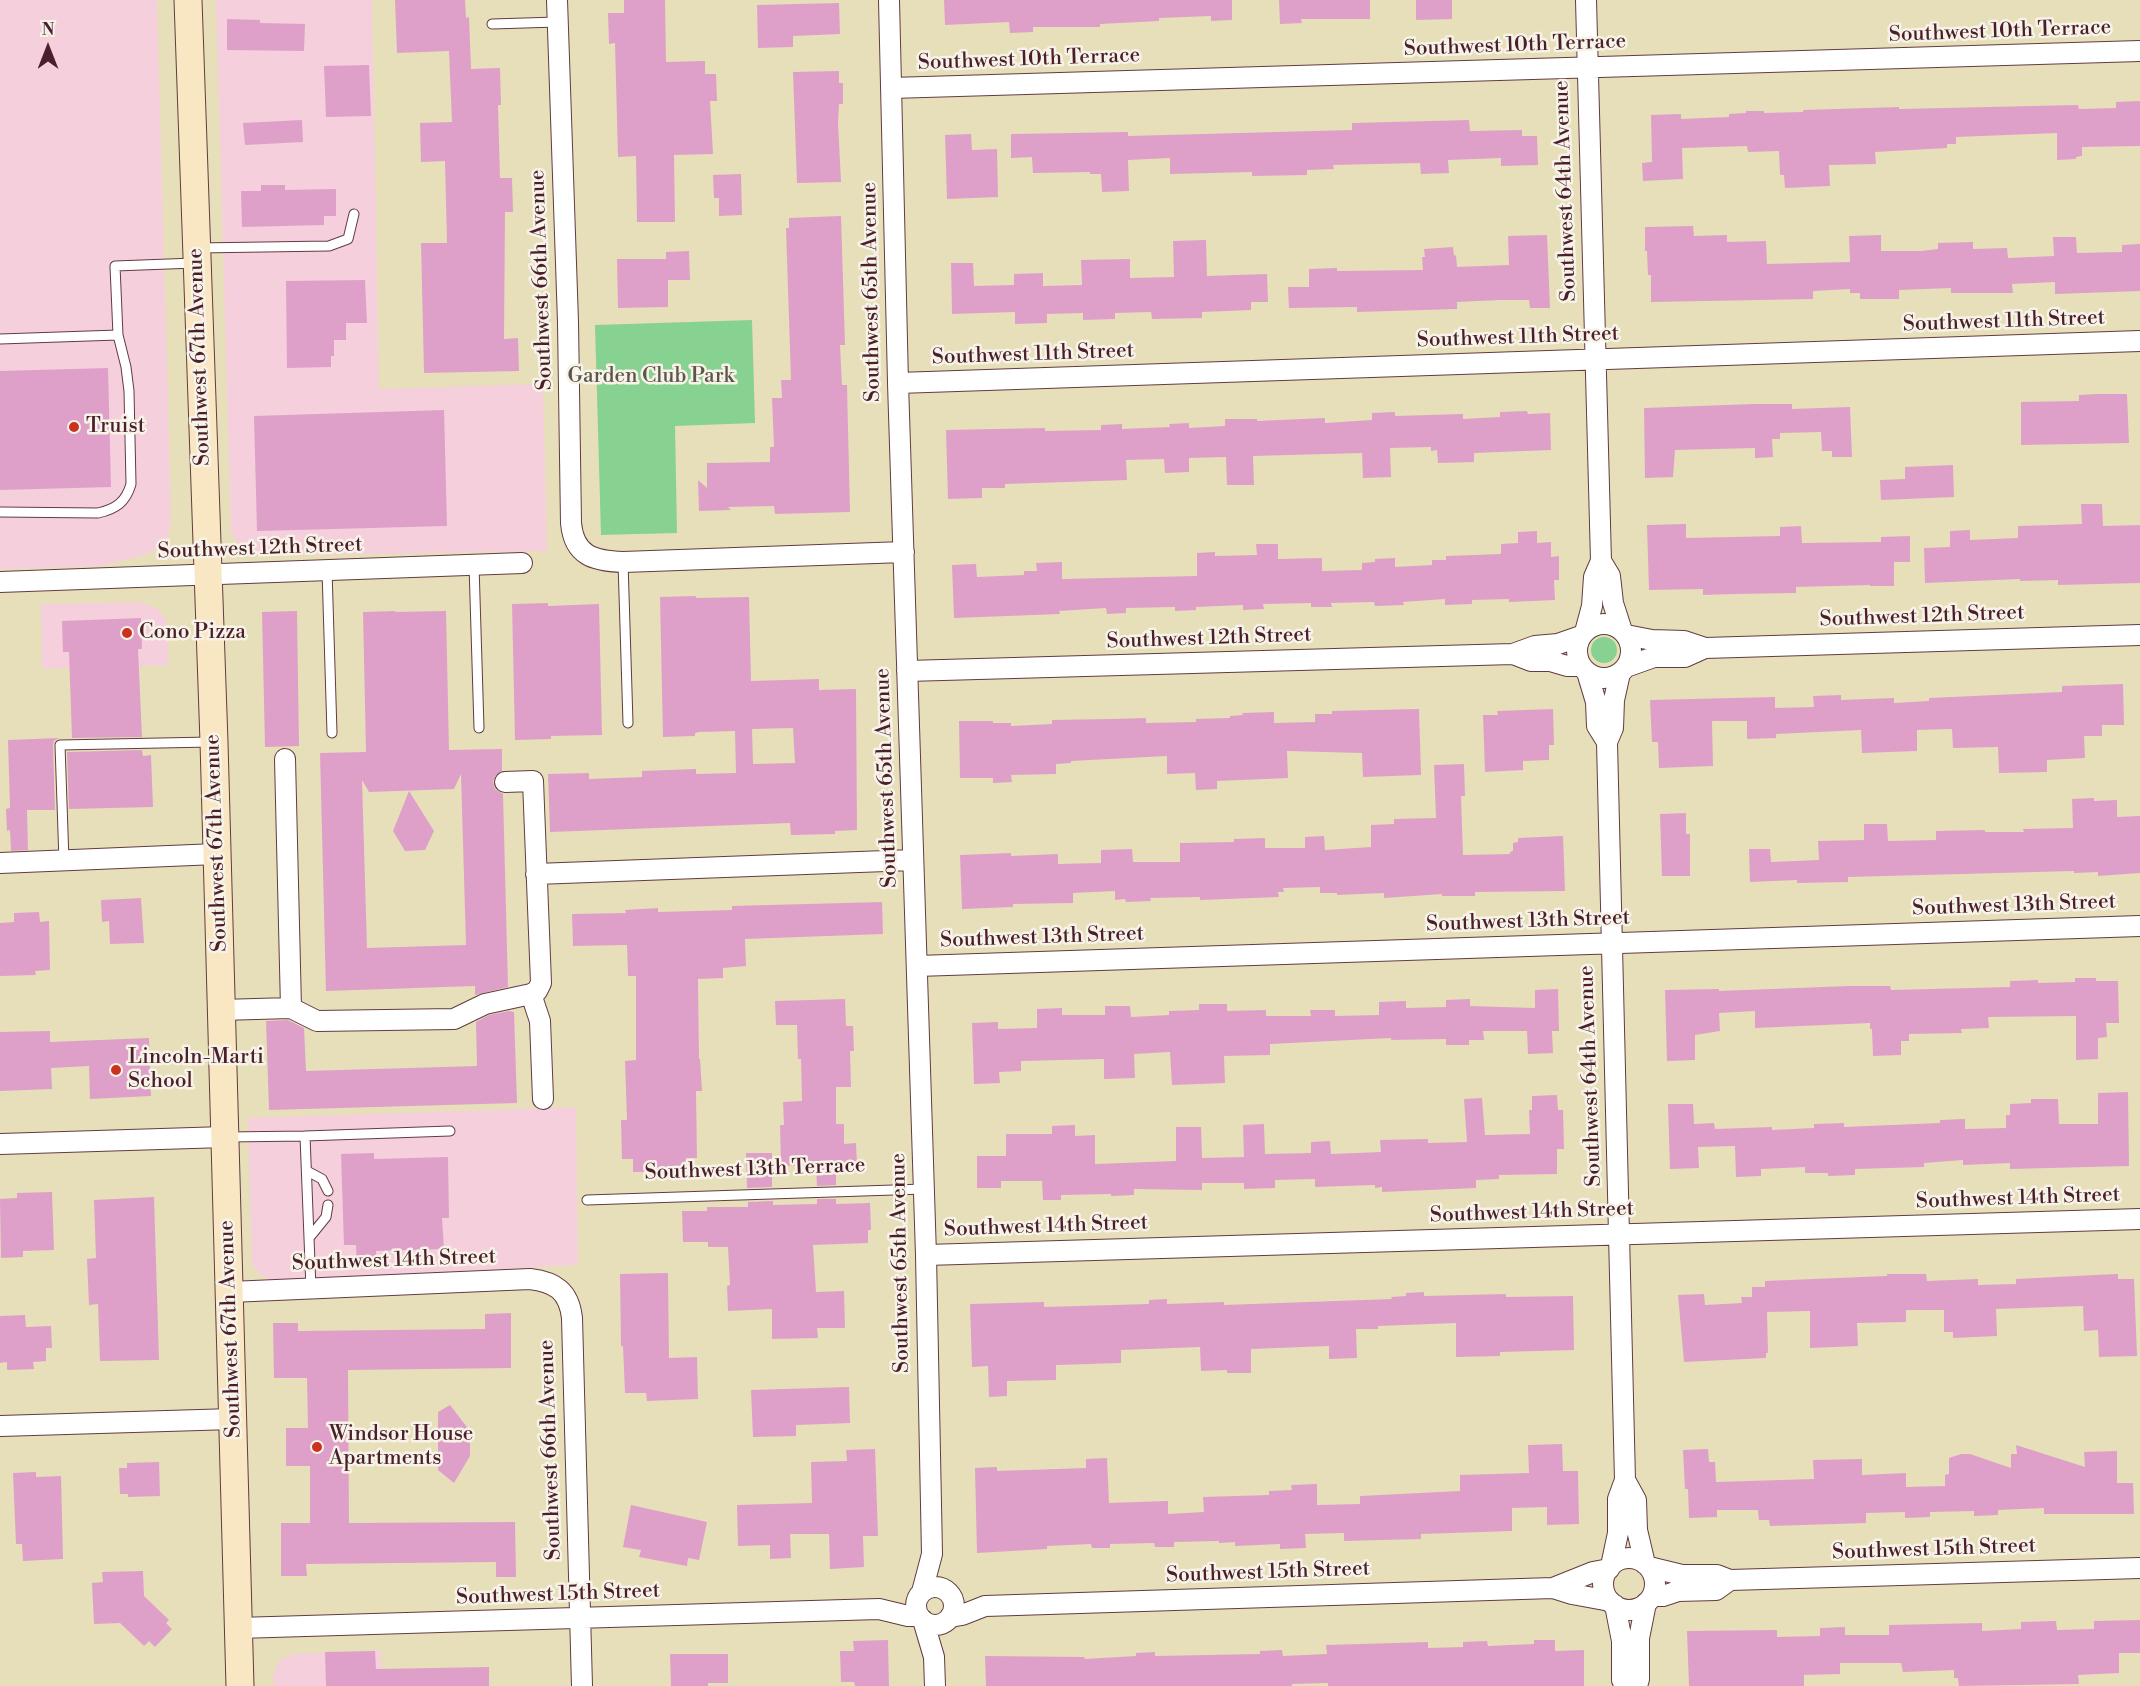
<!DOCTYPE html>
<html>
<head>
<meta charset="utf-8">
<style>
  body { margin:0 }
  #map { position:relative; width:2140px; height:1686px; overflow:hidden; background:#e7dfb9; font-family:"Libre Bodoni",serif }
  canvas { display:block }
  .north { position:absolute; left:18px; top:18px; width:60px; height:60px; -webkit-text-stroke:4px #f7f3e8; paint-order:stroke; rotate:0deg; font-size:16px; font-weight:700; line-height:24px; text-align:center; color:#4a1f2b }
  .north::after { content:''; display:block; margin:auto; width:21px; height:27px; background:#4a1f2b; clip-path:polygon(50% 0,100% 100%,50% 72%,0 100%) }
</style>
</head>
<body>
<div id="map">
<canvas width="2140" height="1686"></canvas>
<div class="north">N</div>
</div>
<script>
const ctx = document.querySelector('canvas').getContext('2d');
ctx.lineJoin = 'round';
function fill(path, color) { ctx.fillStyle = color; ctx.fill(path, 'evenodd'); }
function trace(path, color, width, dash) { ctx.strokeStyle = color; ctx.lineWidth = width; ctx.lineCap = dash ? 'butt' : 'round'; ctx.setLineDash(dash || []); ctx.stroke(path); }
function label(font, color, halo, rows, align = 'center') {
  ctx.font = font + ' "Libre Bodoni",serif'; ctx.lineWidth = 5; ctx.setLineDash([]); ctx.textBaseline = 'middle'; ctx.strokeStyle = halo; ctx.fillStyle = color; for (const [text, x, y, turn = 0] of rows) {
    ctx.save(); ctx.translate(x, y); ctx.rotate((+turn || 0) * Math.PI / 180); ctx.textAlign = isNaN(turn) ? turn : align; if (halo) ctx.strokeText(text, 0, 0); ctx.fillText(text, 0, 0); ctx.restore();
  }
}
fill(new Path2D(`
  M0 0H157L171 517 169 534 160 547 147 554 102 566 0 569Z
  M216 0H372L379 389 543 384 547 551 255 556 241 548 231 532Z
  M139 602 156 608 166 618 169 665 42 669 41 604Z
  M576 1107 578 1265 273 1281 260 1274 252 1264 248 1118Z
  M381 1650 382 1686H274L273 1675 279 1661 293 1654Z`), '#f5cfdb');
fill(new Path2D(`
  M752 320 755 423 675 426 677 533 601 535 595 325Z
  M1591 650a13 13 0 1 1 26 0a13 13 0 1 1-26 0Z`), '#87d290');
fill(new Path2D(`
  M395 0H465L466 18 469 17 471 69 500 68 501 105H498L500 178H512L513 212H505L504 339 518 338 519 371 424 373 421 243H447L445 161 421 162 420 123 452 122 449 51 397 53Z
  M624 0H665L666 62 705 61V74H716L717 101H710L713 154 674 155 675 222H637L636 156 618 157 615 43 609 44 608 13H624Z
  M944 0H1232V20L1211 21V16L1159 18V21L1100 24V27H1033V32L1010 33 1009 22 945 25Z
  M1279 0H1370V19H1301L1302 23 1280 24Z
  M1416 0H1452V19L1416 20Z
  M839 3 840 34 793 36V47L758 48 757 5Z
  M227 19 260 20V23L305 24 304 51 227 50Z
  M369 65 371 116 326 117 324 66Z
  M839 71V83H843V104H839L838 123 841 182 797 183 793 72Z
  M2140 101V146L2082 147V156L2076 157V159L2057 160V133L1956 137V144H1947V148L1875 152 1876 164 1829 165 1830 186 1785 188 1784 175H1780L1779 151 1748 152 1747 146 1682 148 1683 179 1643 181 1642 163 1652 162 1651 115 1681 114V119L1729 117V114L1746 113V111H1764V113L1803 112V110L1899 107V109L2078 105 2079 109 2116 108V102Z
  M302 120 303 142 245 145 243 123Z
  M1469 120 1470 131 1522 130V136H1537L1538 165 1501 166V158L1448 160 1449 173 1421 174 1420 163 1333 165 1334 169 1307 170V175L1252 176V172L1170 174V158L1128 160 1129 191 1102 192 1101 174H1090V172L1033 173 1032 157 1011 158V134L1128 132V136L1352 130V123Z
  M971 134 972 150 997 149 998 197 947 199 945 135Z
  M741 174 742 215 719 216V198H714L713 175Z
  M261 185H285V190L336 189V216H324V225L242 227 241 191H261Z
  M841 216 845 345H840L842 385H847L850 512 775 514 774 506 728 507 731 510 699 511 698 480 707 488V463L770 462V447H774L772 398H782L781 380H791L786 228H789V218Z
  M1693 226 1694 236 1727 235V242L1766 241 1767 264 1850 262 1849 236 1881 235V251H1921L1938 249V243L1973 242V249L2007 248 2008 258 2054 256 2053 237H2076L2077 253 2122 252V245L2140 244V291L2055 294V282L2012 284 2013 293H1951V288L1899 290V299H1860V293H1850V289L1813 291V299L1651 302V275H1648L1647 251H1645V227Z
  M1547 235 1550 308H1530L1529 300H1500L1457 302V309L1357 312V307L1289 308 1288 287H1309V269L1337 268V271L1423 270 1422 257H1425L1424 249 1453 247 1454 256 1456 255 1457 267 1509 265 1508 236Z
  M1206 240 1207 276 1267 274 1268 302H1251V310L1202 312V318L1152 319 1151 312 1115 313V319L1083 320V313L1047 314V323L1015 324V312L952 314 951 263H973L974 286 1014 285V274L1043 273V286L1082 285 1081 260 1130 259V278L1174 277 1173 241Z
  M689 251 690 280H668V307L618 308 617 259H666V252Z
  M365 280 367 323H346V340H334V356H331V367L287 368 286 281Z
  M108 368 111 487 0 490V371Z
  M2098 394H2127L2129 443 2021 445V402L2079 401V395Z
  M1754 404H1792V409L1850 407 1852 457H1832V451H1822L1821 432 1780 433V439H1772L1773 457 1755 458V448L1675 450 1673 477 1645 478 1644 408Z
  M444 410 447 526 257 531 254 416Z
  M1527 411 1528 414 1550 413 1551 450 1474 453V462L1438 463 1437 450 1431 451V447L1390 448 1391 477 1363 478 1362 453 1253 456 1254 485H1227L1226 457 1189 458V472L1165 473 1164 459 1126 460 1127 480 1005 484V488H982V498L948 499 946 430 1045 428V431L1101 430V425L1122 424V429L1170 427 1169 424 1189 423V428L1225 426V419H1257V421L1325 418V423L1372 420V413L1395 412V416L1463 414V419L1500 417V412Z
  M1953 465 1954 497 1881 500 1880 480 1905 479V467Z
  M2081 504H2102L2103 526 2140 525V583L2058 585V580L2020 581V579L1925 583 1924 548 1950 547V531L1970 530V540L2018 538V526L2082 524Z
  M1686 524V538L1780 536V527L1801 526 1802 543 1881 542V537L1910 536V562H1894V586H1870V585L1796 587V593L1734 594 1703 595V589L1649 590 1647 525Z
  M1537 531V543L1551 542V557L1559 556V580H1554L1555 600 1509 602V599L1472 600V604L1445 605V599L1403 602 1404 605 1375 606 1374 602 1331 603 1332 607H1311V603L1263 604 1264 609 1243 610V605L1196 607V610L1175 611V607L1126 608V613L1107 614 1106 608 1059 611 1060 614 954 618 952 565 976 564 977 577 1024 575V571H1037L1036 563 1062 562V579L1197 576V553L1215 552V556L1257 555 1256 544H1278V559L1322 558V571L1362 570V563L1375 562V559L1395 558V567L1432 565V560H1446V556L1501 554V544L1518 543V532Z
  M696 596V598L749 597 751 681 819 679V690L856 689 857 830 835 831V834L791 835 790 823 550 832 548 774 589 773V779L642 777V771L696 769V774L736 773 735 731 699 732 695 733V736L663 737 660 597ZM793 728 795 763 753 764 752 729Z
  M548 603V606L599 604 602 735 551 736V739L515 740 512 604Z
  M297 611 299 746 265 747 262 612Z
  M395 611V612L446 611 449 750 502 749V771L495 776 493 782 495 789 503 794 508 987 475 995V986L326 991 320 753 366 752 363 612ZM461 774 466 945 367 948 362 780 369 792 454 789Z
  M141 618 142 649H138L142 737 72 738 69 652H63L62 621Z
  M2123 684 2124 725H2102V736H2084L2085 758 2047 760V772L1999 773 1998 747 1953 748 1952 729 1917 730V751L1862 753 1861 730 1776 734V738L1747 739V721H1712L1713 766 1659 768 1658 742H1652L1650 700 1775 697V708L1814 707 1813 696 1841 695V700L1894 698V703L1929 701V698L2062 692V686Z
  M1419 709 1421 775 1363 777 1362 753 1287 751 1288 778 1217 781V789L1196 790 1195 773 1167 774V756L1071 761V763L1056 764V774L1011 775 1012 782 993 783V778H960L959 721H993V723H1011V726L1052 724V720L1111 719 1146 718V723L1196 722V719L1230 718V716L1243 715 1242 713 1274 712V723L1315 722V714H1332V711Z
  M1553 709 1554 745H1549V760L1523 761V770L1485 772 1483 715H1498L1497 711Z
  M59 738 54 741 53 745 55 810H27L28 850 11 851 10 830 7 831 6 809 10 808 8 740Z
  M142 750 143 756 151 755 153 807 69 809 67 752Z
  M1464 764 1465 796H1461L1463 855 1510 854V852L1513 851V843L1518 842V838L1563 836 1565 891 1475 892V896H1442V894L1384 898V893L1337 895V893H1320V887L1283 888 1284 892H1278L1279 897 1200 900V897L1150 898 1151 901 1126 902 1125 899 1115 900V891L1073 893V903L1013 904V907L962 909 960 855 1011 853V856L1058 854V864L1101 863V850L1132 849 1133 862H1180V843L1234 842V839L1265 838V848H1305V837L1324 836 1325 850 1371 847V825L1394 824V819L1436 818 1434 765Z
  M409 791 434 831 425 850 405 851 393 831Z
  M2094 798V801L2117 800V817L2140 816V873L2098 876V872L2074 873V871L1848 877V882L1797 883V880L1750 882 1749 849H1770L1771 862 1819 860 1818 841 1864 840V824H1887L1888 841 1936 840V831L1985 830V832H2024L2023 829 2073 828 2072 799Z
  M1686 813V834H1690V876H1662L1660 814Z
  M141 898 144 943 110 944 109 921 102 922 101 900Z
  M882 902 883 934 745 939 746 966 723 968V978L698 979 699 1059H700L702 1091H696L697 1158H686L687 1171 633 1172V1159H622L621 1120H627L625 1061 636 1060V976H628L627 945 573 946 572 914 626 913 625 910 658 908V912L732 910V906Z
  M39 912 40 922 49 921 50 970 35 971 36 975 0 976V923L14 922V913Z
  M2075 978H2096V981H2118L2119 1023H2106L2107 1037 2098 1038V1059L2076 1060V1016L1988 1017 1989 1028 1961 1029 1962 1033 1909 1034V1041H1901V1055L1873 1056 1872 1029H1870V1023L1755 1028V1011L1719 1013 1720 1031 1695 1035V1060L1667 1061 1665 990 1719 989V991L1849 986H1890L1891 990 2010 987V981L2038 980V983L2075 982Z
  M1558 989 1559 1031H1552L1553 1053 1528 1054 1527 1031H1483L1484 1040H1469V1045H1446V1039L1391 1040V1038L1270 1044V1055L1224 1056 1225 1083 1172 1085 1170 1052 1134 1054 1135 1078 1104 1079V1059L1021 1061V1071L999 1072 1000 1083 974 1084 972 1023 998 1022V1029L1037 1028V1009L1062 1008V1015H1105V1006H1130L1131 1017 1169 1015V1011L1199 1010V1004H1227V1011L1266 1010V1016H1311L1310 1010H1335V1016L1379 1015V1002L1406 1001V1008L1446 1007V1000L1470 999V1006L1535 1008V990Z
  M845 999 846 1026H853L854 1051H850L851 1087H836V1124H844V1144L856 1143 857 1164 836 1165V1185L817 1186 816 1165 781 1166 780 1125H784L783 1102 802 1101 801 1059H798L797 1025H776L775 1001Z
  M509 1011 514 1012 517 1103 269 1110 266 1021 288 1020 304 1028 306 1071 477 1066 476 1022 489 1015Z
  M50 1031V1042L149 1038 151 1096 90 1099 89 1066 51 1068 52 1089 0 1091V1032Z
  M2128 1092 2129 1166 2010 1169V1163L1963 1165V1160L1924 1163V1167L1855 1169V1175L1828 1176V1173H1805V1167L1761 1169V1176L1736 1177 1735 1146 1698 1147 1699 1168 1670 1169 1668 1104H1693L1694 1124 1714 1123 1715 1129 1772 1127V1130L1814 1128V1124L1844 1123V1127L1940 1123V1120L1965 1119V1129L2006 1128V1115H2010V1104L2031 1103V1099H2058L2059 1124H2098V1093Z
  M1557 1095 1558 1110H1563L1564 1149H1557V1174L1499 1175V1179L1476 1180V1188L1382 1192V1187L1375 1188V1185L1315 1187V1179L1275 1180V1188L1244 1189V1183H1202V1190L1134 1189V1195L1111 1196V1194L1061 1195V1200H1043L1042 1181H1001V1188H977V1156H1006V1134H1052V1126L1075 1125V1136L1095 1135V1164L1176 1161V1127H1201L1202 1158 1244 1157 1243 1125 1264 1124 1265 1154 1311 1153V1142L1330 1141 1331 1154 1381 1152 1380 1140 1428 1139V1143L1467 1142 1464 1099 1482 1098 1485 1135 1530 1134 1529 1110H1532V1096Z
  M374 1153V1159L448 1157 449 1218H442L444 1249 376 1251 377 1266 357 1267 356 1245H344L341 1154Z
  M746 1153H772V1187L747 1188Z
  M52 1192 54 1250 23 1251V1257L1 1258 0 1199 17 1198V1193Z
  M154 1197 159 1360 100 1361 98 1304 89 1305 87 1259 96 1258 94 1200Z
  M817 1199H836V1204L870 1203 871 1230H868V1243L813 1245 816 1292 844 1291 845 1328H817L818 1338 772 1339V1309L728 1311 727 1286 730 1285 728 1247H708V1242H683L682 1211H707V1207H748V1202L773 1201V1205L817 1204Z
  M668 1273 669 1358 697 1357 698 1399 647 1401 646 1393H625L623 1346H621L620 1274Z
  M1887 1274H1926L1927 1281 1978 1279V1285L2016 1284V1279L2095 1275 2118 1274V1279H2134L2137 1356 2099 1357 2098 1330 2084 1331 2083 1306 1996 1309 1997 1336 1953 1338V1332H1944V1310H1906V1322L1857 1323 1858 1346 1810 1348V1311L1767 1312 1768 1353H1766V1358L1684 1362 1678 1295 1704 1294 1705 1305 1742 1303 1741 1297H1752V1287H1765V1281L1887 1276Z
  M1424 1292V1296L1506 1294V1297L1573 1296 1574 1350 1500 1352V1356L1456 1357V1323L1378 1326V1329H1356L1357 1358 1329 1359V1346L1251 1349V1373H1227V1370L1201 1371 1200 1347 1121 1350V1363L1056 1365V1380L1007 1381V1396L989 1397 988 1366 972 1367 970 1304 1044 1302V1307L1149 1304V1300L1167 1299V1304L1224 1302V1305L1392 1299 1391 1297 1406 1296V1293Z
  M511 1313V1368L348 1370 349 1523 515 1522 516 1577H496V1562L306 1564 307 1576H281V1523H310V1466H286V1428H308L307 1378H274L273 1323H298V1331L485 1329V1314Z
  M25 1315 26 1327 51 1326 52 1348H46V1361L33 1362 34 1369 7 1370V1362L0 1363V1316Z
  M849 1387 850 1423 796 1425V1436L753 1437 751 1390Z
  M450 1405 470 1431V1456L454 1483 438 1470V1412Z
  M1562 1444 1563 1471H1578L1579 1524 1547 1525V1507L1512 1508V1531L1421 1534V1539L1344 1541V1533L1305 1534 1306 1548 1280 1549V1544L1235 1546V1542L1219 1543V1541L1174 1542V1547H1155L1154 1543 1110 1544V1548H1092L1091 1544 1047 1546V1549L977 1553 975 1468 997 1467V1471L1086 1468V1459L1107 1458 1109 1503 1168 1501V1514L1204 1512 1203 1497 1269 1495V1491L1292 1490 1291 1485 1317 1484V1505L1360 1504V1496L1460 1491V1475L1529 1473 1528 1445Z
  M2016 1445 2085 1467 2084 1452 2117 1451V1483H2133L2134 1514H2044V1508L1998 1510V1515L1974 1516V1511L1930 1512V1517L1905 1518V1512L1866 1513V1523L1770 1526 1769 1520H1759L1758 1510H1717V1517L1689 1518 1688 1489H1685L1683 1450 1708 1449 1709 1462H1715L1716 1482 1814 1479 1813 1460 1862 1459V1475L1906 1473V1487L1945 1486V1475L1949 1474V1458L1961 1454H1970L2011 1468V1454H2017Z
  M875 1449 878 1536H863L864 1567 830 1569 829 1534H790L791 1558 770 1559V1545L738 1546 737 1505 812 1503 811 1462 847 1461 846 1450Z
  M159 1462 160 1496 128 1497V1494H120L119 1468H127V1463Z
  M36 1472V1477L61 1476 63 1559 23 1561 22 1544H16L13 1473Z
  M631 1505 707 1522 699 1560 688 1558 687 1566 639 1557 641 1550 623 1547Z
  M143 1571 144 1596 169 1620 166 1623 172 1629 155 1647 149 1641 144 1646 120 1623 94 1624 92 1583 103 1582 102 1572Z
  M2140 1620V1653H2119V1673L2078 1675 2079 1684 1959 1686 1958 1678H1954V1670L1903 1672 1901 1663H1840V1674L1804 1675V1686H1689L1687 1631 1777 1630V1637L1820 1636V1628L1845 1627V1635H1889V1625L1982 1623V1631L2021 1629V1622L2056 1621 2057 1630 2094 1629V1621Z
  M888 1640 889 1686H855L854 1682H841L840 1651H854L853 1641Z
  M1534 1640H1555V1651L1584 1650V1686H1328V1683L1292 1684V1686H986L985 1656 1084 1657 1085 1659 1136 1656V1653L1155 1652V1656L1260 1654V1651L1282 1650 1283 1656 1327 1654 1326 1645 1428 1642V1648L1463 1647V1642L1487 1641 1488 1646 1534 1644Z
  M375 1651 376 1669 489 1667V1686H326L325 1652Z
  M670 1654H728V1683H708V1686H671Z`), '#dea0c9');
const lane = new Path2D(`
  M492 24 557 22
  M198 248 329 246 348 239 354 214
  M0 339 118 335
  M0 512 98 513C116 509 126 502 131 484L129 391 126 367 118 335 115 266 195 263
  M623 562 628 723
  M474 565 479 728
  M327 570 332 733
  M64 861 60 745 211 742
  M227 1137 305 1136
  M307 1171 322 1179 328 1191
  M587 1200 924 1189
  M309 1238 326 1217 328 1205
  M311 1289 305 1136 450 1131`);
const street = new Path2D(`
  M557 0 568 322 571 523C574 556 594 561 623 562L904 552
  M889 0 898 383 926 1255 932 1554 922 1592
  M891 88 2140 51
  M898 383 2140 341
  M1601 561 1610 576 1613 603 1622 631
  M0 582 522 563
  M1577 651a27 27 0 1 1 54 0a27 27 0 1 1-54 0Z
  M1585 632 1592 606 1594 577 1601 561 1586 0
  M1626 635 1652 640 1684 641 1705 648 2140 635
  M1513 654 1531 661H1550L1567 666H1581
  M1626 667 1654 657H1685L1705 648
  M907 671 1513 654 1535 646 1558 644 1581 636
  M1587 672 1596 702 1597 726 1607 742
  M285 759 291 1008
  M0 863 217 854
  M536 874 913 860
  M917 966 2140 926
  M531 994 540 1021 543 1099
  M221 1010 291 1008 317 1021 454 1019 485 1004 531 994 537 991 541 983 533 781 505 782
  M0 1144 225 1137
  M926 1255 2140 1219
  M230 1292 530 1279C555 1282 569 1291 572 1318L582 1686
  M0 1426 233 1419
  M1625 1480 1636 1500 1637 1530 1645 1564
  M1603 1584a26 26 0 1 1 52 0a26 26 0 1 1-52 0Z
  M1611 1566 1618 1533V1499L1625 1480 1607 742 1613 728 1614 700 1620 673
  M1649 1567 1682 1575H1717L1730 1580 2140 1568
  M916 1606a19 19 0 1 1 38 0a19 19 0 1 1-38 0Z
  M1553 1588 1572 1594 1610 1601
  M1652 1596H1663L1678 1591 1716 1590 1730 1580
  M1615 1605 1622 1641V1680L1625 1686
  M950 1617 962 1615 985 1606 1553 1588 1593 1572 1609 1569
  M923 1620 934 1657 935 1686
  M238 1628 879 1609 908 1616H919
  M1637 1686 1639 1679V1638L1646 1603`);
const secondary = new Path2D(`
  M188 0 214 742 240 1686`);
trace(lane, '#623c40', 11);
trace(street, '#623c40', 22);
trace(secondary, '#623c40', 29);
trace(lane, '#fff', 9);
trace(street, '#fff', 20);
trace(secondary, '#f9e7c3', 27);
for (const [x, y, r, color] of [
  [74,427,6,"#c8321e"],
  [127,633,6,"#c8321e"],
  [116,1070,6,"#c8321e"],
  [317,1447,6,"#c8321e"]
]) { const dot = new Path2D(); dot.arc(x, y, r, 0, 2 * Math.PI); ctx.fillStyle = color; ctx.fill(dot); trace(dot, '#f7f3e8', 2); }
label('21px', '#4a1f2b', '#f7f3e8', [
  ["Southwest 10th Terrace",2000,32,-2],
  ["Southwest 10th Terrace",1515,46,-2],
  ["Southwest 10th Terrace",1029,60,-2],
  ["Southwest 64th Avenue",1566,191,-92],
  ["Southwest 66th Avenue",542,280,-92],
  ["Southwest 65th Avenue",872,292,-91],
  ["Southwest 11th Street",2004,322,-2],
  ["Southwest 11th Street",1518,338,-2],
  ["Southwest 11th Street",1033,355,-2],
  ["Southwest 67th Avenue",200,357,-92],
  ["Southwest 12th Street",260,549,-2],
  ["Southwest 12th Street",1922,617,-2],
  ["Southwest 12th Street",1209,639,-2],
  ["Southwest 65th Avenue",887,778,-92],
  ["Southwest 67th Avenue",217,843,-92],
  ["Southwest 13th Street",2014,906,-2],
  ["Southwest 13th Street",1528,922,-2],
  ["Southwest 13th Street",1042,938,-2],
  ["Southwest 64th Avenue",1591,1076,-92],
  ["Southwest 13th Terrace",755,1170,-2],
  ["Southwest 14th Street",2018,1199,-2],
  ["Southwest 14th Street",1532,1213,-2],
  ["Southwest 14th Street",1046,1227,-2],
  ["Southwest 14th Street",394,1261,-2],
  ["Southwest 65th Avenue",901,1263,-91],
  ["Southwest 67th Avenue",231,1329,-92],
  ["Southwest 66th Avenue",551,1450,-92],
  ["Southwest 15th Street",1934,1550,-2],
  ["Southwest 15th Street",1268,1573,-2],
  ["Southwest 15th Street",558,1595,-2]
]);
label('21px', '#5c5549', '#f7f3e8', [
  ["Garden Club Park",651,377]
]);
label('21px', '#4a1f2b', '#f7f3e8', [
  ["Truist",86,427],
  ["Cono Pizza",139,633],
  ["Lincoln-Marti",128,1058],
  ["School",128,1082],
  ["Windsor House",329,1435],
  ["Apartments",329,1459]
], 'left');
</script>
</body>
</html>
